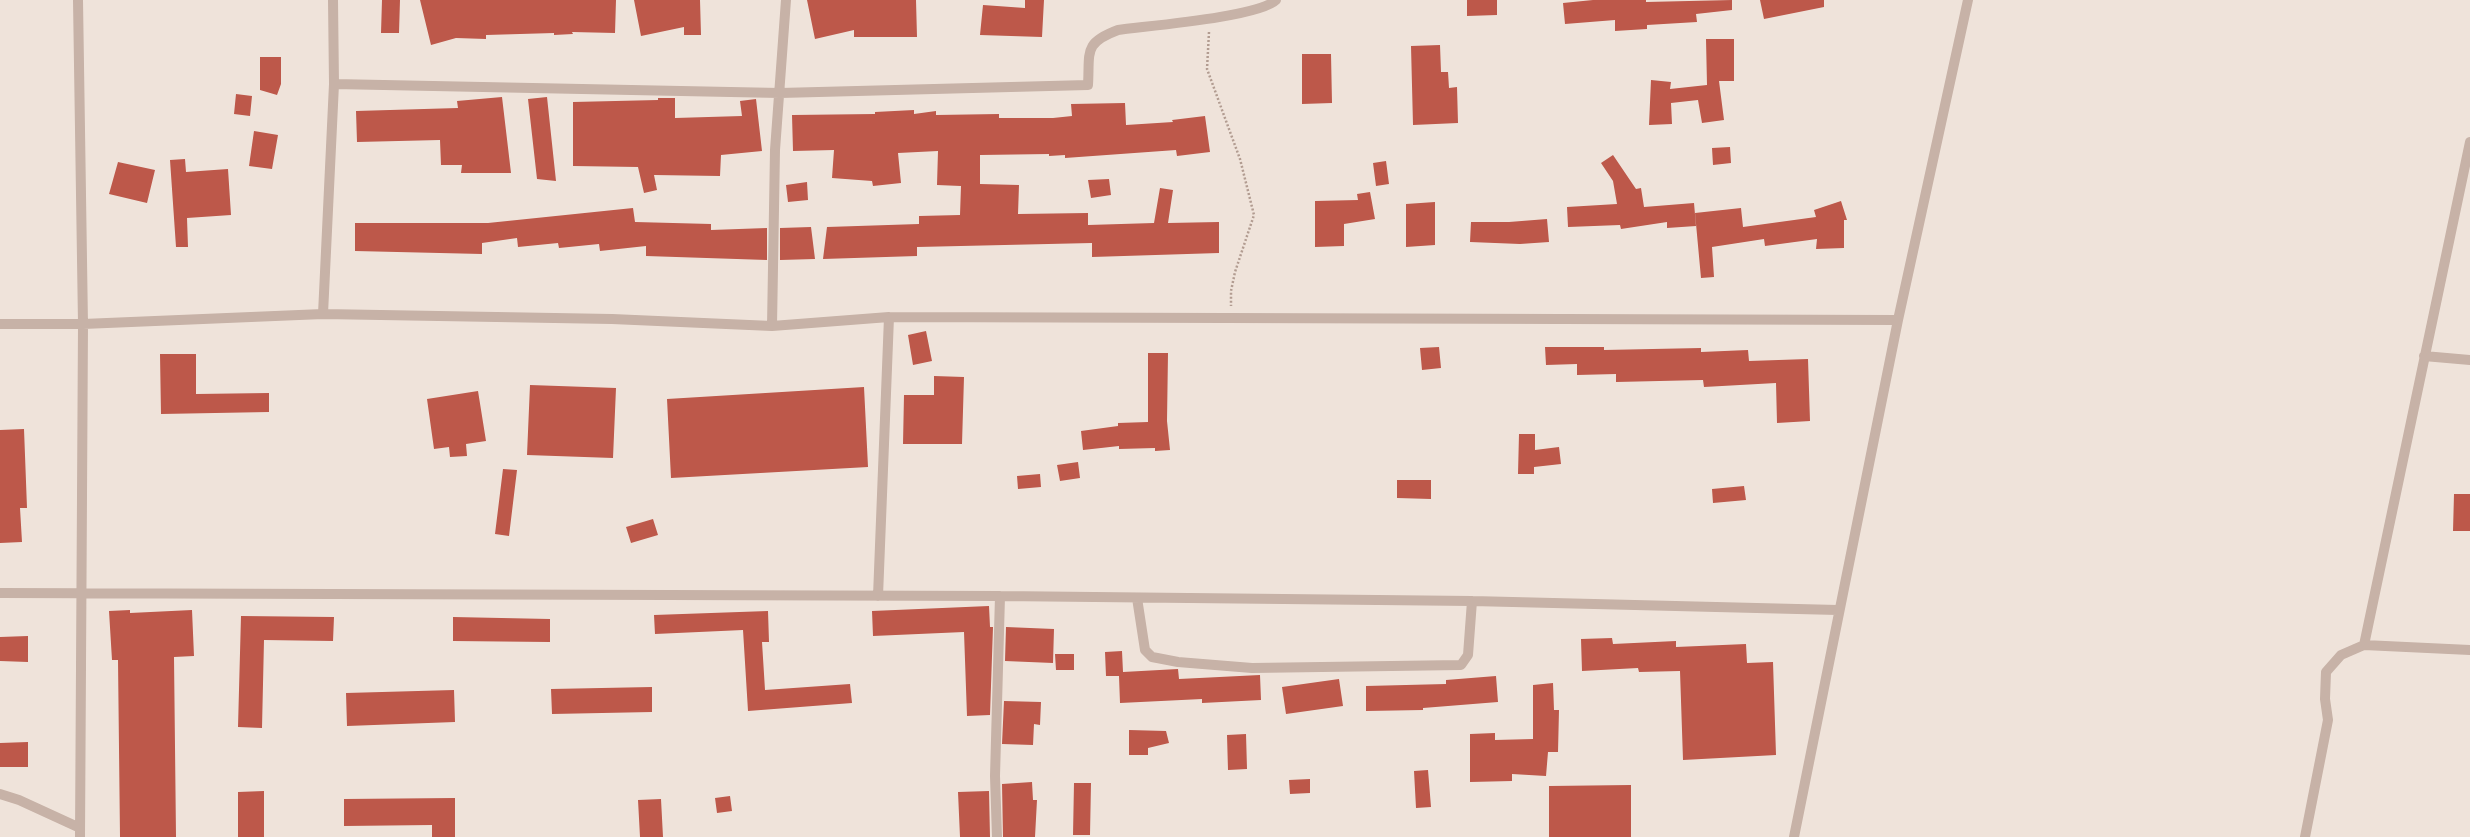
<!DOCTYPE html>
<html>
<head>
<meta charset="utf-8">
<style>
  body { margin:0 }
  canvas { display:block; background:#efe3da }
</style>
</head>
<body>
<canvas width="2470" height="837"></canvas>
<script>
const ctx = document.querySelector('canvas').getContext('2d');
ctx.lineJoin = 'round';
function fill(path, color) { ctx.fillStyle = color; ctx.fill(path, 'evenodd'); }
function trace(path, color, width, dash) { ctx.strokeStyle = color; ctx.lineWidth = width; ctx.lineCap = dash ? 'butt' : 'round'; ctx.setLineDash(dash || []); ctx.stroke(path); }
fill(new Path2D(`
  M382 0H400L399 33H381Z
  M420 0H616L615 33 572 32 573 34 554 35V33L486 35V39L456 38 431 45Z
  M634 0H700L701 35H684V27L641 36Z
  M807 0H916L917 37H854V30L815 39Z
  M1025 0H1044L1042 37 980 35 983 5 1025 8Z
  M1467 0H1497V15L1467 16Z
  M1593 0H1646V2L1732 0V10L1696 14 1697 22 1647 25V29L1615 31V20L1565 24 1563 3Z
  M1760 0H1824V7L1764 19Z
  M1706 39H1734V81H1719L1724 120 1702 123 1698 100 1671 103 1672 124 1649 125 1651 80 1671 82 1670 89 1707 85Z
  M1440 45 1441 72H1448L1449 88 1457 87 1458 123 1413 125 1411 46Z
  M1302 54H1331L1332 103 1302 104Z
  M260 57H281V84L277 95 260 90Z
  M236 94 252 96 250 116 234 114Z
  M502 97 511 173H461L462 165H441L440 140 357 142 356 111 458 108 457 101Z
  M547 97 556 181 537 179 528 99Z
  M658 98H675V118L742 116 740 101 756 99 762 151 721 155 720 176 654 175 657 190 644 193 638 167 573 166V102L658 100Z
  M1125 103 1126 125 1173 122 1172 120 1205 116 1210 152 1177 156 1176 150 1065 158V155L1049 156V154L980 155V184L1019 185 1018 214 1088 213V225L1154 223 1160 188 1173 190 1168 223 1219 222V253L1092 257V243L917 247V256L823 259 827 227 919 224V216L960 215 961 186 937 185 938 151 898 153 901 183 873 186 872 181 832 178 834 150 793 151 792 115 875 114V112L914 110V114L936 111V115L999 114V118H1053L1072 116 1071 104Z
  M254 131 278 135 272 169 249 166Z
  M1730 147 1731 163 1713 165 1712 148Z
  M1613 155 1636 189 1641 188 1644 207 1694 203 1696 226 1667 228V222L1621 229 1620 225 1568 227 1567 207 1617 204 1613 181 1601 163Z
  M185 159 186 172 228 169 231 215 187 218 188 247H176L170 160Z
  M1386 161 1389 184 1376 186 1373 163Z
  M118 162 155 170 147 203 109 194Z
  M1109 179 1111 195 1091 198 1088 180Z
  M807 182 808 200 788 202 786 185Z
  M1370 192 1375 219 1344 224V246L1315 247V201L1358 200 1357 194Z
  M1841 201 1847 220H1844V248L1816 249 1817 239 1765 246 1764 239 1712 247 1714 277 1701 278 1695 213 1741 208 1743 227 1816 217 1814 210Z
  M1435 202V245L1406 247V204Z
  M633 208 635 222 711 224V230L767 228V260L646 256V246L600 251 599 244 559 248 558 243 518 247 517 238 482 243V254L355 251V223H488Z
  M1547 219 1549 242 1520 244 1470 242 1471 222H1509Z
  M811 227 815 259 780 260V228Z
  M926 331 932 361 913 365 908 335Z
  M1439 347 1441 368 1422 370 1420 348Z
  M1545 347H1604V350L1701 348V352L1748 350 1749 361 1808 359 1810 421 1777 423 1776 383 1704 387 1703 380 1616 382V374L1577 375V364L1546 365Z
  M1148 353H1168L1167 421 1170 450 1155 451V448L1119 449V446L1083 450 1081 431 1118 426V423L1148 422Z
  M160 354H196V394L269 393V412L161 414Z
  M934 376 964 377 962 444H903L904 395H934Z
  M530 385 616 388 613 458 527 455Z
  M864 387 868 467 671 478 667 399Z
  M478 391 486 441 466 444 467 456 450 457 449 447 434 449 427 399Z
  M24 429 27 508H20L22 542 0 543V430Z
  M1519 434H1535V450L1559 447 1561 464 1534 467V474H1518Z
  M1078 462 1080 478 1060 481 1057 465Z
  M503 469 517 470 509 536 495 534Z
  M1040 474 1041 487 1018 489 1017 476Z
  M1397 480H1431V499L1397 498Z
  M1744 486 1746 500 1713 503 1712 489Z
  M2454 494H2470V531H2453Z
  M653 519 658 535 631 543 626 527Z
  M989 606 990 627H993L990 715 967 716 964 632 873 636 872 611Z
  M130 610V613L192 610 194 656 174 657 176 837H120L118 660H112L109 611Z
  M768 611 769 642H762L765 690 850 684 852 703 748 711 743 630 655 634 654 615Z
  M241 616 334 617 333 641 264 640 262 728 238 727Z
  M453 617 550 619V642L453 641Z
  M1006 627 1054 629 1053 663 1005 661Z
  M28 636V662L0 661V637Z
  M1612 638 1613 644 1676 641V647L1746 644 1747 663 1773 662 1776 755 1683 760 1680 671 1639 672 1638 668 1582 671 1581 639Z
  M1122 651 1123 672 1178 669 1179 679 1260 675 1261 700 1202 703V699L1120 703 1119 676H1106L1105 652Z
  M1055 654H1074V670H1056Z
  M1496 676 1498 702 1423 708V710L1366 711V686L1446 684V680Z
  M1339 679 1343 706 1286 714 1282 687Z
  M1553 683 1554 710H1559L1558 752H1548L1546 776 1512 774V781L1470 782V734L1495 733V740L1533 739V685Z
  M652 687V712L552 714 551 689Z
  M454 690 455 722 347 726 346 693Z
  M1004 701 1041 702 1040 725 1034 724 1033 745 1002 744Z
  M1129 730 1166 731 1169 743 1148 748V755H1129Z
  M1246 734 1247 769 1228 770 1227 735Z
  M28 742V767H0V743Z
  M1428 770 1431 807 1416 808 1414 771Z
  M1310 779V793L1290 794 1289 780Z
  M1032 782 1033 800H1037L1035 837H1003L1002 784Z
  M1074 783H1091L1090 835H1073Z
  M1631 785V837H1549V786Z
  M264 791V837H238V792Z
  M989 791 990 837H960L958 792Z
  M730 796 732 811 717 813 715 798Z
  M455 798V837H432V825L344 826V799Z
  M661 799 663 837H640L638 800Z`), '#bd584a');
trace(new Path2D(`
  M1209 32 1207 69 1240 159 1254 215 1235 272 1231 291V306`), '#b29c91', 2.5, [2, 2]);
trace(new Path2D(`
  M78 0 83 324 80 837
  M334 84 780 93 1088 85C1090 52 1083 43 1118 30 1146 26 1259 17 1276 0
  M323 314 334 84 333 0
  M0 324H83L323 314 612 319 772 326 889 317 1898 320
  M772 326 775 150 786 0
  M2424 356 2470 360
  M0 593 1000 596 1472 601 1838 610
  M878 596 889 317
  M1137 598 1145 650 1152 657 1178 662 1252 668 1461 665 1468 655 1472 601
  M2364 645 2470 142
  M0 794 19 800 80 828
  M997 837 995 776 1000 596
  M1794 837 1898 320 1968 0
  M2305 837 2328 720 2325 699 2326 672 2341 655 2364 645 2470 650`), '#c7b2a7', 10);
</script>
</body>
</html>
